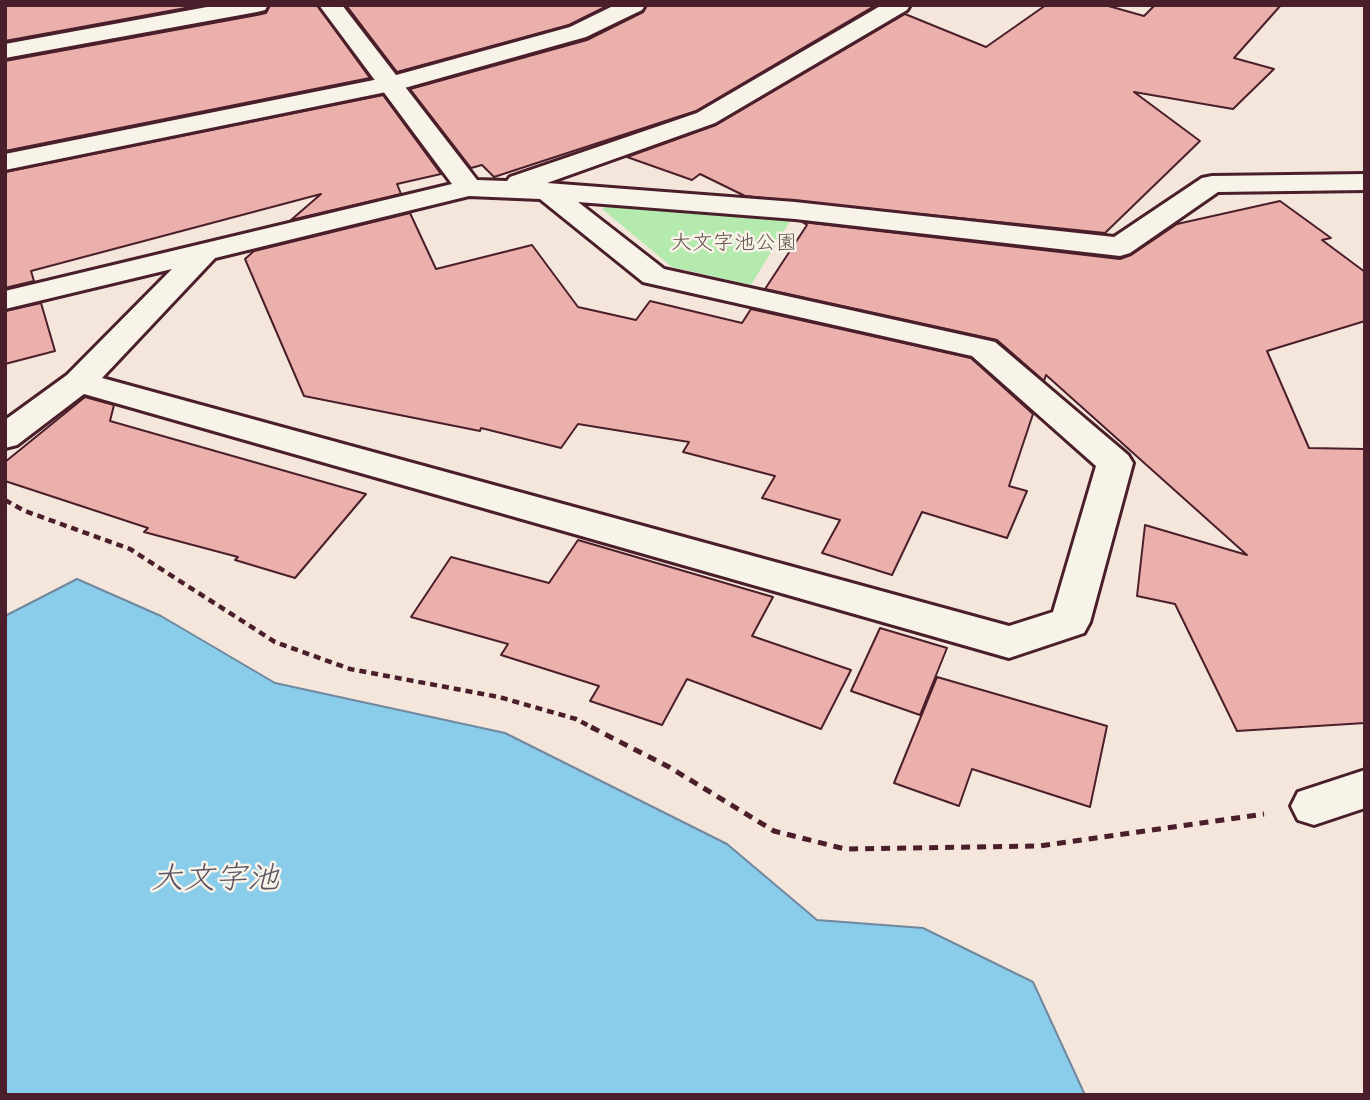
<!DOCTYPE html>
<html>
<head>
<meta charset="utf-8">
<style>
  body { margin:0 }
  #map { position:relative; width:1370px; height:1100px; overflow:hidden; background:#f5e6dc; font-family:Dekko,sans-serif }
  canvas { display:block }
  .frame { position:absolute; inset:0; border:7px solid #4a1f2b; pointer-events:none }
</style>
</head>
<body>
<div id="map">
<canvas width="1370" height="1100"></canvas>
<div class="frame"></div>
</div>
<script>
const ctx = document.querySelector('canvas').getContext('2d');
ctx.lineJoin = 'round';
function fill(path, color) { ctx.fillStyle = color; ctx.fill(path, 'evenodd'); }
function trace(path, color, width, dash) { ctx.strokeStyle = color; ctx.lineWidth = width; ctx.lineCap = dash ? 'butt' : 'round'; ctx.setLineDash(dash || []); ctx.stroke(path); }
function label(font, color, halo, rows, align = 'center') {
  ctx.font = font + ' Dekko,"Klee One",sans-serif'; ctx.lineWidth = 5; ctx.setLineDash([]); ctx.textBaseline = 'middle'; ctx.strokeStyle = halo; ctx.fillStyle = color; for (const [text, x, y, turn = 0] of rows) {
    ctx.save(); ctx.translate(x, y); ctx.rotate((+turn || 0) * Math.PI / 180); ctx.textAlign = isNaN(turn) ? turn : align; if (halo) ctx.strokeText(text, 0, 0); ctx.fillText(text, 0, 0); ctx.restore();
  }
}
fill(new Path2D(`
  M610 203 793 216 751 285 672 267 602 209Z`), '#b4eaad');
const water = new Path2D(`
  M77 579 161 616 275 683 505 733 727 844 817 920 923 928 1033 982 1085 1095H5V616Z`);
fill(water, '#8acdeb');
trace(water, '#70879e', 2);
const building = new Path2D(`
  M5 5H202L5 41Z
  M270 5H317L370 78 5 151V61L257 15 266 13Z
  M346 5H609L569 25 397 72Z
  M647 5H876L696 111 494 177 482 165 471 168 410 89 587 40 643 12Z
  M1046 5H1105L1144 16 1155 5H1281L1234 58 1274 69 1233 109 1134 92 1200 141 1105 233 745 196 700 174 692 180 627 157 716 125 905 14 986 47Z
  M383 95 441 174 397 184 401 194 291 220 321 194 31 271 34 281 5 288V172Z
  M1280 201 1331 238 1322 240 1365 272V321L1267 351 1309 448 1365 449V723L1237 731 1175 604 1137 596 1145 525 1247 555 1046 375 1044 381 997 340 765 289 807 225 802 222 1120 259 1131 255 1177 224Z
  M410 213 436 269 532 245 578 307 636 320 650 301 742 323 751 309 971 358 1033 414 1009 486 1027 491 1007 538 922 512 892 575 822 553 840 520 762 498 775 476 683 452 689 442 578 424 561 448 481 428 480 431 304 396 245 259 254 251Z
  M41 303 55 351 5 364V311Z
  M85 397 114 405 110 421 366 494 295 578 235 560 238 557 144 532 148 528 5 481V462Z
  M578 540 773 597 752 636 851 670 821 729 687 679 662 725 590 701 599 686 501 655 508 644 411 617 451 557 549 583Z
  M880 628 947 648 920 715 851 691Z
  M937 677 1107 726 1090 807 972 769 959 806 894 783Z`);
fill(building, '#ebb0ab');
trace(building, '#4a1f2b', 2);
const minor = new Path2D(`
  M218 5H268L265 10 257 12 5 58V44Z
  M319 5H342L477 180 507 181 510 177 697 113 882 5H910L907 10 715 123 547 183 795 202 1114 237 1202 178 1212 176 1365 174V190L1218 192 1130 253 1120 256 795 219 578 202 664 269 995 342 1128 455 1133 463 1090 622 1084 633 1009 658 84 394 17 445 5 448V420L67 375 172 269 5 309V291L452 184ZM469 196 540 199 643 282 972 356 1096 466 1053 612 1009 626 102 378 215 258Z
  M1365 770V808L1314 825 1298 820 1291 806 1298 792Z`);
const tertiary = new Path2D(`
  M615 5H645L642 10 586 37 401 89 5 170V154L389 77 570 27Z`);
trace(minor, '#4a1f2b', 6);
trace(tertiary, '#4a1f2b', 6);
trace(new Path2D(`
  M5 500 25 511 130 549 275 642 350 669 499 697 576 719 595 729`), '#4a1f2b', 4.5, [7, 5]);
trace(new Path2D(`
  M591 727 669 767 774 831 845 849 1040 846 1264 814`), '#4a1f2b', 5, [9, 7]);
fill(minor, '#f7f3e8');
fill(tertiary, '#f7f3e8');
label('21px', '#64524c', '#f7f3e8', [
  ["大文字池公園",734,246]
]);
label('italic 32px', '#5d5365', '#f7f3e8', [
  ["大文字池",215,884]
]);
</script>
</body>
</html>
